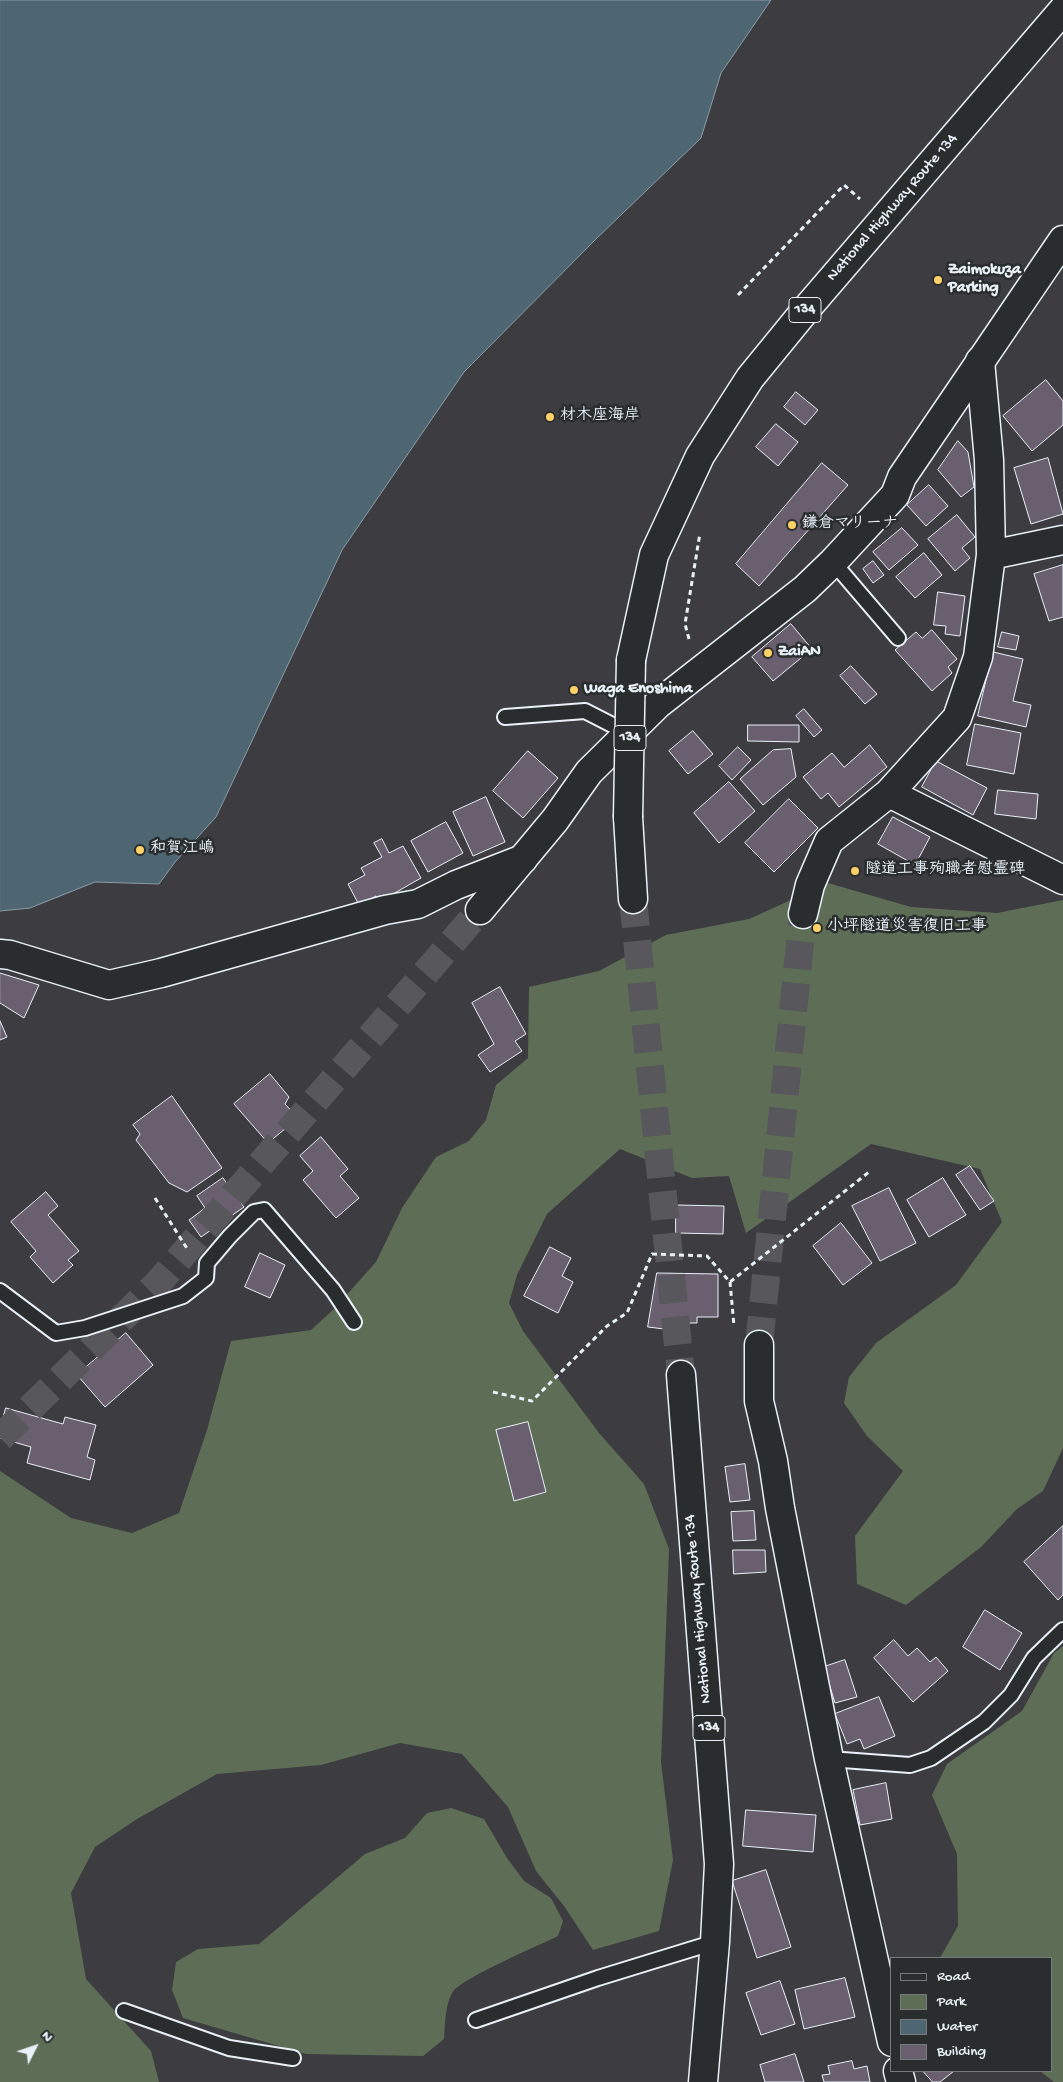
<!DOCTYPE html>
<html>
<head>
<meta charset="utf-8">
<style>
  body { margin:0 }
  #map { position:relative; width:1063px; height:2082px; overflow:hidden; background:#3d3c41; font-family:"Gochi Hand",sans-serif }
  canvas { display:block }
  .legend { position:absolute; left:890px; top:1957px; width:162px; height:115px; box-sizing:border-box; background:#2a2d2e; border:1px solid #767b7f; margin:0; padding:6px 9px; list-style:none; font-size:15px; color:#e8f1f8 }
  .legend li { display:flex; align-items:center; gap:10px; height:25px }
  .legend b { width:25px; border:1px solid #767b7f }
  .north { position:absolute; left:10px; top:2022px; width:50px; height:50px; -webkit-text-stroke:4px #2a2d2e; paint-order:stroke; rotate:49deg; font-size:14px; font-weight:700; line-height:20px; text-align:center; color:#e8f1f8 }
  .north::after { content:''; display:block; margin:auto; width:18px; height:22px; background:#e8f1f8; clip-path:polygon(50% 0,100% 100%,50% 72%,0 100%) }
</style>
</head>
<body>
<div id="map">
<canvas width="1063" height="2082"></canvas>
<ul class="legend">
<li><b style="height:6px;background:#2a2d2e"></b>Road</li>
<li><b style="height:14px;background:#5e6e56"></b>Park</li>
<li><b style="height:14px;background:#4e6572"></b>Water</li>
<li><b style="height:14px;background:#6a5f6e"></b>Building</li>
</ul>
<div class="north">N</div>
</div>
<script>
const ctx = document.querySelector('canvas').getContext('2d');
ctx.lineJoin = 'round';
function fill(path, color) { ctx.fillStyle = color; ctx.fill(path, 'evenodd'); }
function trace(path, color, width, dash) { ctx.strokeStyle = color; ctx.lineWidth = width; ctx.lineCap = dash ? 'butt' : 'round'; ctx.setLineDash(dash || []); ctx.stroke(path); }
function label(font, color, halo, rows, align = 'center') {
  ctx.font = font + ' "Gochi Hand","Klee One",sans-serif'; ctx.lineWidth = 5; ctx.setLineDash([]); ctx.textBaseline = 'middle'; ctx.strokeStyle = halo; ctx.fillStyle = color; for (const [text, x, y, turn = 0] of rows) {
    ctx.save(); ctx.translate(x, y); ctx.rotate((+turn || 0) * Math.PI / 180); ctx.textAlign = isNaN(turn) ? turn : align; if (halo) ctx.strokeText(text, 0, 0); ctx.fillText(text, 0, 0); ctx.restore();
  }
}
fill(new Path2D(`
  M828 883 911 907 997 913 1063 900V1448L1043 1491 1017 1509 981 1547 906 1605 857 1584 855 1536 903 1471 867 1436 844 1403 849 1377 876 1343 956 1285 1002 1222 980 1169 871 1144 746 1233 729 1176 692 1178 620 1149 547 1214 517 1275 509 1303 523 1331 599 1433 644 1484 669 1549 661 1762 673 1860 659 1931 593 1950 564 1906 536 1871 508 1807 462 1754 400 1743 321 1765 217 1774 137 1819 95 1847 71 1893 86 1979 151 2051 159 2082H0V1471L71 1518 132 1533 179 1513 207 1430 231 1341 311 1330 334 1309 376 1262 402 1208 436 1157 469 1141 486 1120 496 1085 528 1058 529 987 599 971 666 935 749 919Z
  M1063 1646V2082H1054L1040 2071H1052V1958H940L958 1926 957 1854 932 1795 947 1764 1022 1711 1054 1653Z
  M451 1808 484 1819 507 1858 524 1881 551 1898 563 1921 558 1936C540 1945 459 1979 452 1993 445 2006 445 2024 444 2039L423 2056 306 2054 183 2018 172 1990 176 1962 198 1949 259 1944 365 1854 405 1838 427 1813Z`), '#5e6e56');
const water = new Path2D(`
  M0 0H771L721 73 701 138 596 239 464 372 342 550 216 817 175 862 159 884 95 882 30 908 0 911Z`);
fill(water, '#4e6572');
trace(water, '#8c9da8', 1);
const building = new Path2D(`
  M1046 380 1063 401V425L1032 451 1003 416Z
  M796 392 818 410 805 425 784 407Z
  M776 424 798 442 778 466 756 447Z
  M958 441 968 452 974 487 961 497 938 470Z
  M1048 458 1063 514 1031 524 1014 468Z
  M822 463 848 485 759 586 736 564Z
  M929 485 948 506 926 526 907 505Z
  M957 515 975 537 962 548 970 558 955 571 928 539Z
  M902 528 918 545 889 570 873 552Z
  M924 553 942 575 915 598 896 577Z
  M873 561 884 575 873 583 863 569Z
  M1063 565V617L1049 621 1034 574Z
  M938 592 965 596 960 636 945 634 946 626 934 625Z
  M791 624 812 649 773 681 752 657Z
  M932 630 957 659 948 667 952 673 932 691 895 650 916 632 922 638Z
  M1002 632 1019 636 1016 650 998 647Z
  M993 652 1023 659 1013 701 1031 705 1026 727 978 716Z
  M851 666 877 694 865 704 840 676Z
  M804 709 822 730 814 737 796 716Z
  M975 724 1021 733 1014 774 967 765Z
  M748 725H799V742L748 741Z
  M693 731 713 754 688 774 669 751Z
  M870 745 887 767 839 807 828 793 821 799 803 777 832 753 844 767Z
  M738 747 751 760 732 780 719 766Z
  M791 749 796 777 763 805 740 779 773 750Z
  M528 751 558 778 523 818 493 791Z
  M936 761 987 788 973 815 922 787Z
  M729 782 755 811 719 843 694 813Z
  M998 790 1038 794 1036 819 995 814Z
  M486 797 505 842 473 856 453 812Z
  M789 799 818 828 774 872 745 843Z
  M893 817 930 837 915 865 878 844Z
  M446 822 463 853 428 872 411 841Z
  M382 839 389 853 403 846 421 878 379 902 376 896 359 905 348 884 365 875 361 868 382 857 374 843Z
  M0 973 39 985 24 1018 0 1003Z
  M500 987 526 1034 515 1041 522 1051 490 1072 478 1055 494 1044 472 1003Z
  M0 1021 7 1037 0 1040Z
  M270 1074 289 1097 285 1104 298 1118 268 1143 234 1104Z
  M172 1096 222 1168 187 1192 169 1183 136 1140 140 1134 133 1125Z
  M321 1137 348 1169 340 1176 359 1198 336 1218 303 1180 313 1171 300 1156Z
  M970 1166 994 1201 980 1210 956 1175Z
  M223 1178 244 1207 201 1237 189 1220 205 1208 197 1196Z
  M943 1178 966 1215 929 1237 907 1200Z
  M889 1188 916 1243 880 1261 852 1206Z
  M46 1192 58 1206 48 1215 79 1251 68 1260 73 1265 53 1283 30 1257 36 1251 11 1222Z
  M676 1205 724 1206 723 1234 676 1233Z
  M841 1223 872 1263 843 1285 813 1246Z
  M550 1247 571 1258 562 1276 573 1282 558 1313 524 1296Z
  M260 1253 285 1265 270 1298 245 1287Z
  M657 1273 718 1274V1317H697V1323H687L680 1331 648 1327Z
  M126 1333 153 1365 105 1407 77 1375Z
  M6 1408 63 1424 65 1417 96 1425 87 1457 95 1460 90 1480 27 1463 31 1447 0 1438V1429Z
  M528 1422 546 1492 514 1501 496 1430Z
  M745 1464 750 1500 730 1502 725 1467Z
  M754 1511 756 1540 733 1541 731 1512Z
  M1063 1526V1595L1058 1600 1024 1562Z
  M733 1550H765L766 1572 734 1574Z
  M985 1610 1022 1633 1000 1670 963 1647Z
  M894 1640 908 1656 917 1648 930 1662 936 1657 948 1671 913 1702 874 1658Z
  M845 1660 857 1697 835 1703 824 1667Z
  M879 1697 895 1736 864 1749 860 1739 847 1744 835 1714Z
  M886 1783 892 1819 860 1825 853 1790Z
  M746 1810 816 1815 813 1852 743 1846Z
  M766 1870 791 1947 757 1958 732 1881Z
  M845 1978 855 2017 804 2029 795 1990Z
  M780 1981 795 2024 761 2035 746 1993Z
  M795 2054 804 2082H765L760 2065Z
  M852 2061 854 2069 867 2066 870 2082H824L822 2075 830 2074 828 2066Z
  M923 2071H954L940 2082H933Z`);
fill(building, '#6a5f6e');
trace(building, '#e8f1f8', 1);
trace(new Path2D(`
  M759 1345 803 914`), '#57575c', 28, [28, 14]);
trace(new Path2D(`
  M0 1438 159 1282 480 910`), '#57575c', 28, [28, 14]);
trace(new Path2D(`
  M633 899 681 1375`), '#57575c', 28, [28, 14]);
const lane = new Path2D(`
  M833 562 898 638
  M505 717 585 711 628 733
  M0 1291 56 1333 85 1328 183 1296 206 1278 207 1263 230 1236 254 1212 264 1210 333 1290 354 1322
  M829 1759 910 1765 931 1758 984 1722 1011 1695 1034 1658 1063 1630
  M124 2011 229 2048 293 2058
  M476 2020 598 1978 715 1942`);
const street = new Path2D(`
  M991 555 1063 540
  M889 793 1063 880
  M803 914 810 885 829 841 889 793 957 718 978 657 991 555 989 460 980 361
  M0 954 10 955 109 985 161 973 385 910 418 904 456 885 523 859
  M759 1345V1401L773 1461 780 1508 829 1759 892 2042
  M898 2071 901 2082`);
const secondary = new Path2D(`
  M480 910 555 820 589 772 658 704 805 589 833 562 895 495 902 477 1063 240`);
const highway = new Path2D(`
  M631 660 654 555 700 456 750 378 808 307 1063 10
  M628 817 633 899
  M681 1375 719 1864 715 1942 703 2082`);
trace(lane, '#e8f1f8', 18);
trace(street, '#e8f1f8', 31);
trace(secondary, '#e8f1f8', 31);
trace(highway, '#e8f1f8', 31);
trace(new Path2D(`
  M738 295 844 185 860 199
  M689 639 685 624 700 533
  M155 1198 188 1250
  M730 1282 734 1326
  M493 1392 532 1401 607 1326 627 1313 652 1254 707 1256 730 1282 869 1172`), '#e8f1f8', 3, [5, 4]);
trace(lane, '#2a2d2e', 14);
trace(street, '#2a2d2e', 28);
trace(secondary, '#2a2d2e', 28);
trace(highway, '#2a2d2e', 28);
const highwayBridge = new Path2D(`
  M628 817 631 660`);
trace(highwayBridge, '#e8f1f8', 31, []);
trace(highwayBridge, '#2a2d2e', 28);
for (const [x, y, r, color] of [
  [938,280,5,"#ffd166"],
  [550,417,5,"#ffd166"],
  [792,525,5,"#ffd166"],
  [768,653,5,"#ffd166"],
  [574,690,5,"#ffd166"],
  [140,850,5,"#ffd166"],
  [855,871,5,"#ffd166"],
  [817,928,5,"#ffd166"]
]) { const dot = new Path2D(); dot.arc(x, y, r, 0, 2 * Math.PI); ctx.fillStyle = color; ctx.fill(dot); trace(dot, '#2a2d2e', 2); }
for (const [x, y, w] of [
  [805,310,32],
  [630,738,32],
  [709,1728,32]
]) { const box = new Path2D(); box.roundRect(x - w / 2, y - 12.5, w, 25, 4); ctx.fillStyle = '#2a2d2e'; ctx.fill(box); trace(box, '#e8f1f8', 1); }
label('bold 15px', '#e8f1f8', null, [
  ["134",805,310],
  ["134",630,738],
  ["134",709,1728]
]);
label('16px', '#e8f1f8', '#2a2d2e', [
  ["National Highway Route 134",893,208,-49],
  ["National Highway Route 134",699,1609,-95]
]);
label('bold 16px', '#e8f1f8', '#2a2d2e', [
  ["Zaimokuza",948,271],
  ["Parking",948,289],
  ["材木座海岸",560,417],
  ["鎌倉マリーナ",802,525],
  ["ZaiAN",778,653],
  ["Waga Enoshima",584,690],
  ["和賀江嶋",150,850],
  ["隧道工事殉職者慰霊碑",865,871],
  ["小坪隧道災害復旧工事",827,928]
], 'left');
</script>
</body>
</html>
